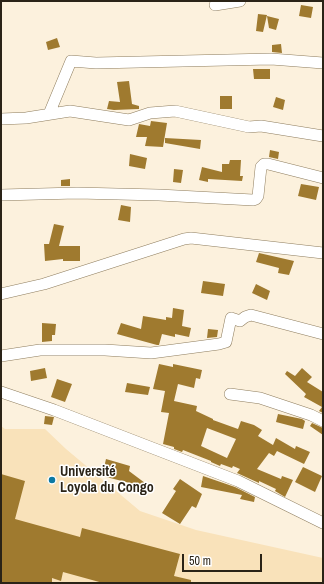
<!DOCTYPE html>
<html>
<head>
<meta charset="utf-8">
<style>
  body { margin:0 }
  #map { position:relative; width:324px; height:584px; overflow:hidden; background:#fcf1dd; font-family:"Archivo Narrow",sans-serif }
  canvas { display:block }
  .frame { position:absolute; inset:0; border:2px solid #2a2317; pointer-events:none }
  .scale { position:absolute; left:182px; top:554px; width:80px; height:18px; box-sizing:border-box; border:2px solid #2a2317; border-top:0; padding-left:5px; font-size:12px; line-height:14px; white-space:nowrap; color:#2a2317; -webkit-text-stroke:3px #fff; paint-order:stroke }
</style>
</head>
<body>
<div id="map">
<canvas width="324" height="584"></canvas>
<div class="frame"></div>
<div class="scale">50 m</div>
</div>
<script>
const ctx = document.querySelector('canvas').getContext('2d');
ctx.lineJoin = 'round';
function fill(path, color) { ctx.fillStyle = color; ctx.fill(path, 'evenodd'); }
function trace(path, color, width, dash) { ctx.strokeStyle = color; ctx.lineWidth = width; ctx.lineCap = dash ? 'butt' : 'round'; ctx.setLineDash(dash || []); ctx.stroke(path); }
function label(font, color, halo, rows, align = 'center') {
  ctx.font = font + ' "Archivo Narrow",sans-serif'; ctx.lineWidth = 3; ctx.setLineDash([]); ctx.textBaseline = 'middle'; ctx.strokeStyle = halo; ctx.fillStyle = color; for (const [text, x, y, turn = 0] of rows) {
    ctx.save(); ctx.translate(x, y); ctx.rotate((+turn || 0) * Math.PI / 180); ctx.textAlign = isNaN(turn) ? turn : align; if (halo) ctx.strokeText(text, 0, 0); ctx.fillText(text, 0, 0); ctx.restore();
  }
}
fill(new Path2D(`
  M1 426 5 429H45L66 449 140 511 196 530 323 558V583H1Z`), '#f9e2ba');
fill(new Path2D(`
  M301 5 313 7 311 18 299 16Z
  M258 14 267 15 263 32 256 31Z
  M267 16 279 19 276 30 269 28Z
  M57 38 60 47 48 50 46 42Z
  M281 44 282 53 272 52V45Z
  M253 69H270V79H254Z
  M129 81 132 104 139 106V109L114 110 107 109 109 101 120 102 117 82Z
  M220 96H232V109H220Z
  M276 97 285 100 283 110 273 107Z
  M151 121 167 123 163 147 145 146 147 137H136L139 124 150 126Z
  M165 138 201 140 200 149 165 143Z
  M270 150 279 152 278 159 269 157Z
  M130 154 147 158 145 169 129 166Z
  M230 160H241L240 176H243L242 181 208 179V182L199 180 202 167 222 172V164H229Z
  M174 169 183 170 181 183 173 182Z
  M70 179V186H61V180Z
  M301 184 319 187 316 200 298 196Z
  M121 205 131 207 130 222 118 220Z
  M54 224 64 226 59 246H80V261H63V259L45 261 44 244H49Z
  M259 253 294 261 289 275 278 273 279 268 256 262Z
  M203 281 225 284 223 296 201 293Z
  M256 284 270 291 267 300 252 293Z
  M173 308 184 310 182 326 191 328 189 337 175 334V337L162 334 159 345H157L117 334 121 323 141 329 143 316 166 320V317L172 318Z
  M42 323 56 324 55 335H52V341L42 342Z
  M208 329 218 330 217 337 207 338Z
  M159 364 173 367V364L202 370 200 379 196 378 194 388 178 384 174 401 197 406 196 411 213 419V420L238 429 241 421 254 425 262 430 258 436 273 445 276 438 295 449 296 446 310 452 304 464 277 451 274 456 269 453 257 469 281 479 282 476 293 480 285 497 275 491 276 489 259 481V483L237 473 240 469 233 466 232 468 221 464 220 466 211 462V461L183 450 182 452 174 449V447L163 444 169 413 161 412 165 391 153 389ZM207 428 236 439 227 458 201 446Z
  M45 368 47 378 31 381 30 371Z
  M302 368 312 377 307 382 323 392V413L319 411 322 407 304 397 306 394 285 374 287 371 295 376Z
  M57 379 72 384 65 402 51 397Z
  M127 383 150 387 148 395 125 392Z
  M278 414 302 419 305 421 303 429 276 422Z
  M45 416 54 417 52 425 44 424Z
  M312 423 323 428V435L310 426Z
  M106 459 130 466 129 471 153 489 140 486 134 493 127 487 130 483 102 476Z
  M303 467 322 476 315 492 295 482Z
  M1 474 25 481 15 519 80 537 82 528 180 554 174 576 191 580V583H103L63 572 61 581 52 578V583H1Z
  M203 476 235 487 255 497 254 502 240 499 242 495 201 487Z
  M180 479 202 494 196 508 192 506 180 524 162 513 176 491 173 489Z`), '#9f7a2f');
const minor = new Path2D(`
  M215 5 240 1
  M49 114 71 61 96 63 271 59 323 63
  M1 119 26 118 70 111 129 120 150 113 175 111 249 127 261 126 323 136
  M1 195 77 193 159 195 253 200 256 199 258 196 261 167 264 164H268L323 178
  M1 294 44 284 184 239 191 238 323 253
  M1 356 40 350H105L151 353 219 344 226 342 231 318 240 321 245 317 251 315 323 334
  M1 392 54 410 238 481 323 523
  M230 394 260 398 311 415 323 421`);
trace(minor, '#8e7d5e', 12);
trace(minor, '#fff', 11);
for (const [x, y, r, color] of [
  [52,480,4,"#0b79a3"]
]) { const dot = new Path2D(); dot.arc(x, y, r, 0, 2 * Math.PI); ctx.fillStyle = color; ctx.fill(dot); trace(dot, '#fff', 1.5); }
label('bold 14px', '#2a2317', '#fff', [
  ["Université",60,472],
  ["Loyola du Congo",60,488]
], 'left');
</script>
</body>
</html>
